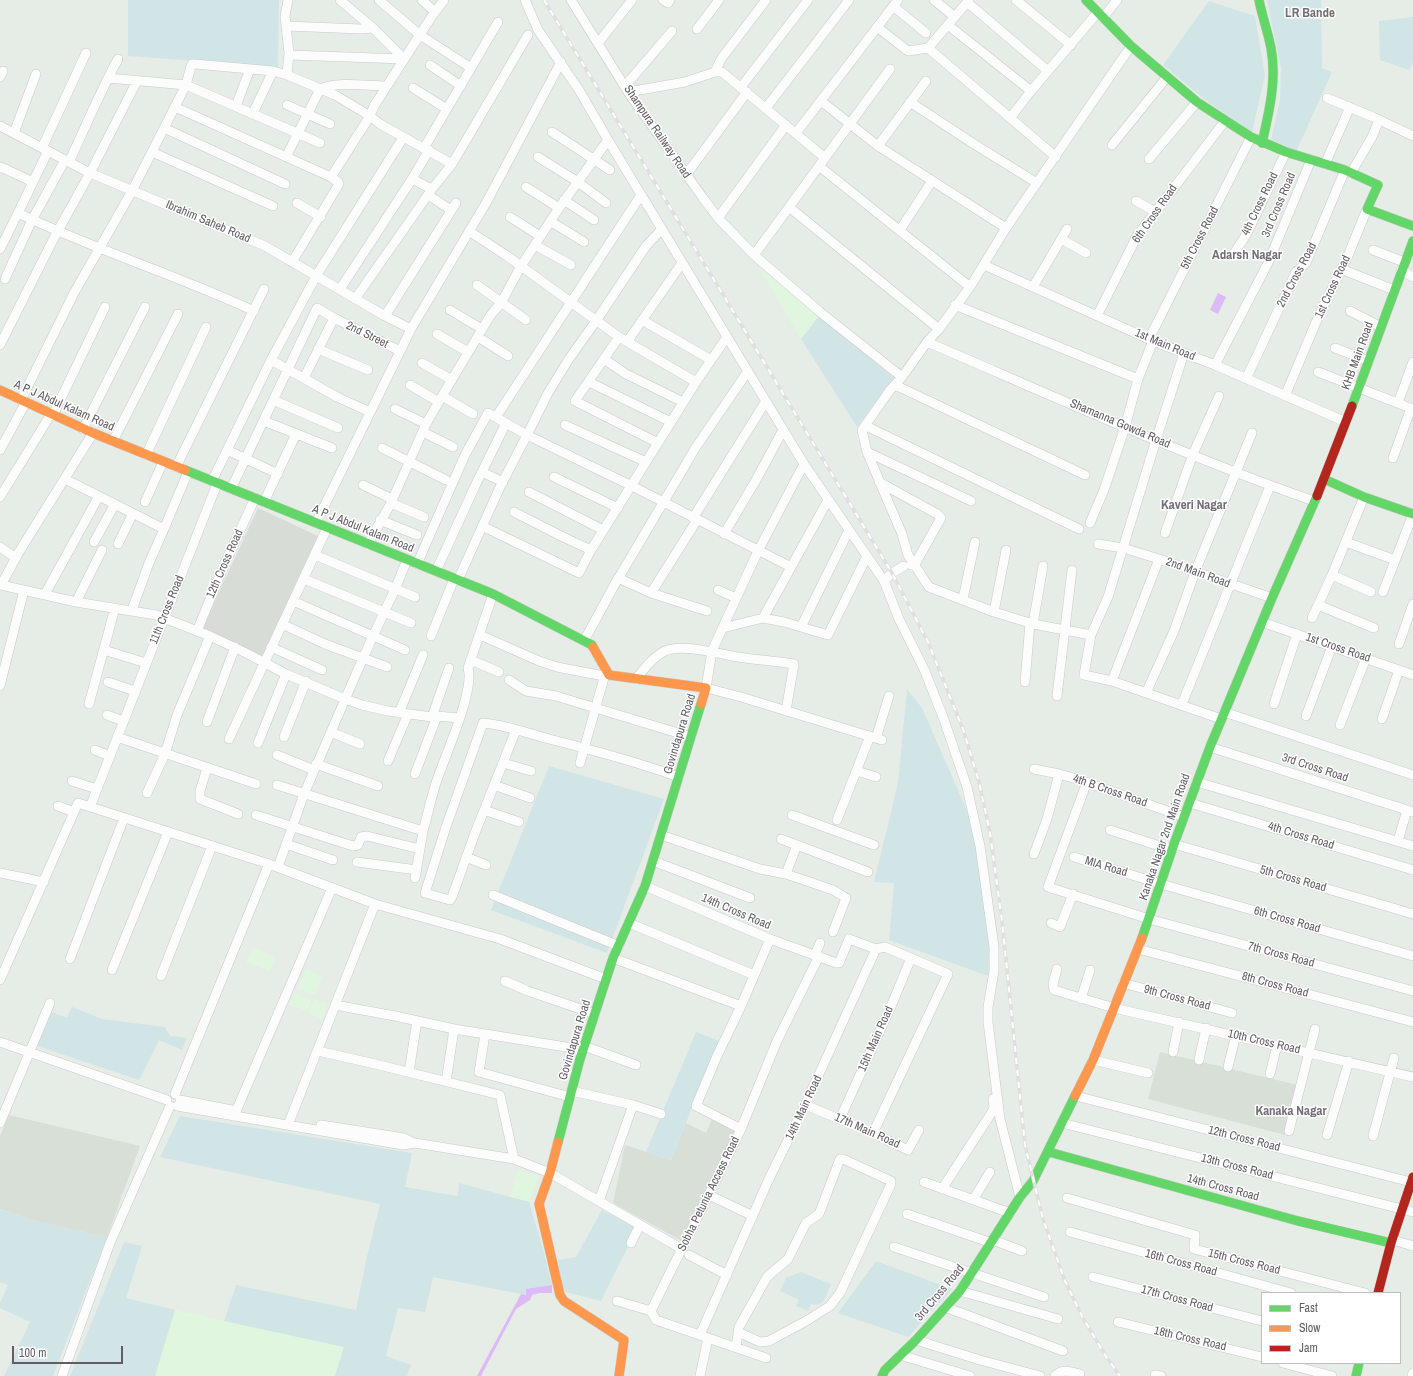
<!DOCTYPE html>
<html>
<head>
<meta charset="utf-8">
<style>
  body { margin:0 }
  #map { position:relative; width:1413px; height:1376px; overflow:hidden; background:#e6ece6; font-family:"Archivo Narrow",sans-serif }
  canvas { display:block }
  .legend { position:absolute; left:1261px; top:1292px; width:140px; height:72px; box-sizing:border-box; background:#fff; border:1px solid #c0bec1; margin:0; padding:5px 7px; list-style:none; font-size:12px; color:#625c64 }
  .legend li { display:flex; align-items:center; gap:8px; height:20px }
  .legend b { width:20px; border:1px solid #c0bec1 }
  .scale { position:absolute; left:12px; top:1346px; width:111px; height:18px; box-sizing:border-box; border:2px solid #625c64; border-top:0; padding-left:5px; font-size:12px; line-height:14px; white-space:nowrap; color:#625c64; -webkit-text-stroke:3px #fff; paint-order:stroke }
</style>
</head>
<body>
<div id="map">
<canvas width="1413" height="1376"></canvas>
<ul class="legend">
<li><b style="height:5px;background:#63d668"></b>Fast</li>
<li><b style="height:5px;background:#ff974d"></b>Slow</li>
<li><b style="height:5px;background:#b3261e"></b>Jam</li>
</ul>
<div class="scale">100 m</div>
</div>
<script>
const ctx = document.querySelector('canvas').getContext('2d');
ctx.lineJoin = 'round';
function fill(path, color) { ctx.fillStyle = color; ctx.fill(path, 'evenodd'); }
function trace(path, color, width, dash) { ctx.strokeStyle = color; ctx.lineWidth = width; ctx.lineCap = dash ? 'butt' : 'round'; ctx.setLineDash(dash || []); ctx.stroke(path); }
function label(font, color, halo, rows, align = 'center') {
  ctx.font = font + ' "Archivo Narrow",sans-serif'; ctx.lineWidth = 3; ctx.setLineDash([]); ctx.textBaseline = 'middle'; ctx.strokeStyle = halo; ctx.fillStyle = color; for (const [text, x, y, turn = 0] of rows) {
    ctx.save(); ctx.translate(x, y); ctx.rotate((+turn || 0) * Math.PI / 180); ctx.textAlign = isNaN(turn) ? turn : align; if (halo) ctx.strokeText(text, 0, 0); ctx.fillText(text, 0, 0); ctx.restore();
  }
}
fill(new Path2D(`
  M759 268 820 315 801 339Z
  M253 947 276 957 269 971 246 962Z
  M306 968 322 976 315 995 298 989Z
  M295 993 312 1001 307 1011 289 1005Z
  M314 999 328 1004 322 1019 308 1013Z
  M518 1170 539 1176 529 1202 510 1197Z
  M175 1310 344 1347 335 1376H155Z`), '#e0f6df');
fill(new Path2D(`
  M258 508 318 536 263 656 202 629Z`), '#d7dcd6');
fill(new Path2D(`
  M1160 1052 1298 1085 1285 1135 1148 1099Z
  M9 1115 140 1146 107 1237 35 1221 0 1209V1136Z
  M712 1119 735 1130 682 1241 613 1203 625 1145 671 1160 686 1123 706 1133Z`), '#d7dfd6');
fill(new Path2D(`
  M128 0H279L278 67 128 56Z
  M1267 0H1321L1322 68 1332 72 1296 152 1271 140 1280 100 1281 68Z
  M1209 1 1255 16 1265 75 1252 132 1205 100 1163 65Z
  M1413 17V63L1409 70 1380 60 1379 21Z
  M820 315 894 378 857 427 801 339Z
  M907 689 922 708 971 820 992 934 988 976 889 940 894 883 874 882 898 783Z
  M549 766 664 799 607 953 491 910Z
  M72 1007 102 1019 165 1027 170 1036 187 1038 182 1050 159 1040 139 1080 34 1045 47 1010 67 1018Z
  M696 1032 719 1041 671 1160 646 1152Z
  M180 1116 412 1153 405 1187 458 1196 459 1183 529 1202 543 1249 552 1285 526 1289V1295L433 1277 425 1312 398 1308 386 1356 411 1365 407 1376H335L344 1347 224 1321 236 1285 356 1310 366 1261 380 1204 160 1157Z
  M0 1209 35 1221 107 1237 53 1376H4L30 1322 0 1308V1303L8 1285 0 1282Z
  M602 1210 637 1228 601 1301 562 1291 558 1260 576 1257Z
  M124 1242 142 1246 126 1298 175 1310 155 1376H70Z
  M876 1261 952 1289 908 1337 838 1313Z
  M801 1272 831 1284C827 1294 824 1308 811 1304L808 1311 796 1306 799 1300 780 1291 786 1278Z`), '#d1e5e6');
fill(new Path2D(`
  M1218 293 1226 297 1218 314 1210 310Z
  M552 1285V1293H540L532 1295 530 1300 516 1309 481 1376H477L521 1294 526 1295V1289Z`), '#ddb9f8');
const street = new Path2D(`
  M288 0 285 16 289 53 287 75 335 95 370 116 331 177
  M340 0 373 28 404 59
  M379 0 420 35 471 68
  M422 0 435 12
  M444 0 432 16 374 106 370 116 380 124 452 164 528 35
  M525 0 538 30 579 90 608 140 804 464 884 581 892 573 904 566
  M571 0 628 92 703 198 718 218 754 255 820 312 902 377
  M663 0 668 3 670 0
  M934 0 955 17
  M1016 0 1071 45
  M967 2 1048 71
  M893 6 926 33
  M1103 18 1117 0
  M948 25 1031 91
  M286 26 361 29 373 28
  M877 27 908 51 928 48 969 0
  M697 29 719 0
  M598 43 632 0
  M928 48 1056 157
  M289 55 404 59
  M430 65 461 86
  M715 72 721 59 766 0
  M287 75 273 71 195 64H192L191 66 186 85 320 143
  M0 77 3 71
  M625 86 672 31
  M741 87 808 0
  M413 88 447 109
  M628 92 685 82 715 72H722L825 158
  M1327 98 1373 117 1413 136
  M821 101 878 146 1006 228
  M910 102 974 144 1037 183
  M287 105 330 124
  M236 106 250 69
  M175 107 331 177 338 182 339 184 292 262
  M766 108 849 0
  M253 113 273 71
  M1010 118 1031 91 1098 12
  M0 126 90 173 265 246 385 316 411 329
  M164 128 285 184
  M552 132 610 170
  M14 133 36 74
  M796 133 898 0
  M1112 145 1167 77
  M878 146 926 81
  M42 148 86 53
  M424 148 498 22
  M48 151 18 213C95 250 177 275 254 311
  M152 152 273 206
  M286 157 320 89C338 81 367 86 387 86
  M538 157 578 182 606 203
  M1149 159 1197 102
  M69 162C85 128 100 92 118 59
  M1325 164 1350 107
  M819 166 970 287
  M0 168 1 167 33 182
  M1351 173 1372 137 1379 120
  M686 175 747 92
  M526 187 559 208
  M432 189 452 164
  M428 195 451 210
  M564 200 594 220
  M1136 201 1154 211
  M297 203 321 217
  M789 207 939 329
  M510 217 540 236
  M718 218 786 125
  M550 221 584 242
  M662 229 646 246 596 321 569 359 548 393 527 435 632 486 791 567
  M900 230 932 181
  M469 231 507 256 619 337 696 382 727 337
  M1061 239 1086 253
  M535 245 571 265
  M0 249 18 213
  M1373 250 1404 262
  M754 255 890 69
  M1233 255 1246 235 1286 152
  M984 265 1153 341 1215 365 1346 422
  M1341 269 1394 290
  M1401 270 1413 277
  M5 279 32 220 65 160
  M477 285 526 320
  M1033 287 1067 229
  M340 289 412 179 429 150
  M355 299 432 189 412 179
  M955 305 1138 379
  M450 310 482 329
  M1350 311 1381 327
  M385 316 456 203
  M1097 316 1137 236 1225 121
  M642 320 711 360
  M437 334 468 352
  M478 337 508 356
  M619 337 575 401 658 443
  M1149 339 1251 137
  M627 342 682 263
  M927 342C1055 397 1182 455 1314 501
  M0 345 55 236 90 173 137 81
  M1335 348 1369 361
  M318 349 368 370
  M1184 353 1156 440 1108 597 1091 635 1084 675 1112 681 1221 719
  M604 359 626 374 683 402
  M271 360 337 397 370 412
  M422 363 452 380
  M1215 365 1268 263 1311 160
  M1318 372 1413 409
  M304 378 334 318
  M1246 379 1296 272 1306 263 1345 170
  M589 382 671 422
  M410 385 439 402
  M895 385 1085 475
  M442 396 473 414
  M1285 396 1319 315 1347 258 1367 209
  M21 400 74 293 132 191 186 85 108 78
  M273 400 338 428
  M1398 403 1413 362
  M395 409 426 424
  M53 415 105 307
  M496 417 641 195
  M264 421 332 448
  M565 425 646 462
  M866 426 1079 529
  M83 429 145 307
  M423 432 453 447
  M93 433 19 552 1 585 76 602 156 615 210 636 246 653 286 674 345 699 362 705 388 711 432 717 437 716 459 718
  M113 441 178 314
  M382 448 446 480
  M0 450 26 402
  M227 450 278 474
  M867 452 971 501
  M146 455 206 327
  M1393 458 1411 408
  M804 464 758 551 712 651 706 688 741 697 882 740
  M176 467 264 289
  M482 472 503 482
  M554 477 618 508
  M65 479 164 529 149 563 132 610
  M212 481 271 360 316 276 403 138
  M879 482 937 514 941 518 915 564 911 565
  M363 485 392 499
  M231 489 317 308 334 318 400 351
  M529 492 603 530
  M0 497 51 414
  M145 502 163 462
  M264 502 296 434
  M391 503 424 517
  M514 512 563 537 591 550 696 382
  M693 518 766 401
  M380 520 417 535
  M316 523 411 329 486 203 561 62
  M1090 523 1104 490 1125 427 1138 379 1153 341
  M482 526 579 573 591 550
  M164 529 188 472
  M1165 533 1193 454 1219 396
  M724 534 756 480 783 430
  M94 542 115 504
  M1346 542 1395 560
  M118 544 133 513
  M368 544 391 503 426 424 445 391 490 316 501 303 521 266 559 208 608 140
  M1098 544 1123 548 1159 559 1272 598
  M0 547 16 558
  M315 555 415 597
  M417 564 465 455 488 413 527 435 500 487 458 580
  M436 571 476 484 506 423
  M1332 575 1371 592
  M618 578 651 593 707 611
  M304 579 411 623
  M884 581 899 619 924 669 943 717 967 787 980 846 994 947V971L988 1007V1022L1000 1119 1020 1197
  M718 590 736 598
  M1383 592 1413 514
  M651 593 697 520
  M45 594 99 496
  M963 599 975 542
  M293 601 405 650
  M76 602 102 550
  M1318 605 1374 628
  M994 612 1006 550
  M763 618 784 622 828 635 867 556
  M1312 618 1332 575 1364 497
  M1262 622 1413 675
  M282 624 325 644 387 667
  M1033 624 1043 566
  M801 627 849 530
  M723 628 763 618 828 500
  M197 631 225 563 255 498
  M480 635 539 661 557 667 604 676
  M1091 635 1033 624 994 612 929 587 908 555 902 534 867 452 862 430 890 390 902 377 927 342 939 329 970 287 1006 228 1131 46
  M431 636 454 579
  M584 641 615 584 696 447 748 371
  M1399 644 1413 604
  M271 647 322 670
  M107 651 146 663
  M471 660 499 672
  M636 679C644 669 653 657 665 651 683 643 719 654 738 657 756 660 775 661 794 664L786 711
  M509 680 526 691 556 696 691 737
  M1112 681 1159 559
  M108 682 135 691
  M1025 682 1030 623
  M0 686 24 590
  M1146 693 1174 631 1195 572 1252 433
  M1057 696 1072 570
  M89 704 115 608
  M1182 704 1270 486
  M1274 704 1297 634
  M1224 712 1413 775
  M399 713 423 655
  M107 715 123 721
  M1306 716 1332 646
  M432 717 449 668
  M1382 719 1399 670
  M207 722 235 647
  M1340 725 1366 658
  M516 730 475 833 452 897 450 900 425 893 446 827 483 723C506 725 527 733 549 739 593 750 636 762 679 777
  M331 732 360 744
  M117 737 256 784
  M284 737 306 681
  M876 738 889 696
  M229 739 327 528
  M258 743 286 674
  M1210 747 1413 812
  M95 750 110 756
  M277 755 314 770
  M388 761 408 714
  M503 763 531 771
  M580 763 606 671
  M316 764 378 786
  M207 768 200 791V799L238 814
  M1034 769 1059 774 1080 780 1184 817
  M857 771 876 777
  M415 774 437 716
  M72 781 97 789
  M1087 782 1048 887 1149 919 1413 991
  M1197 782 1413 846
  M277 785 423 831 415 878
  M494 785 530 798
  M147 793 165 754 177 715 210 636
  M1190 803 1413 870
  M58 806 74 812
  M90 807 217 484
  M484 810 519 822
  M256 815 353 846 358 845 361 837 367 836 420 849
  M792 815 874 845
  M837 820 870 736
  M1110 830 1172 850
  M423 831C428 814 431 797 437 780 445 756 475 690 468 668L493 594
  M661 835 760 869 786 874 833 890 846 898 833 932
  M781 839 868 872
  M1398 841 1407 810
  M286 844 333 860
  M1174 844 1413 914
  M1034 854 1047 819 1059 774
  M466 857 486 865
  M1074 857 1161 884 1413 956
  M653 861 750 898
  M357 862 417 870
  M278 867 304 794 363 658 395 589 407 560
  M0 873 44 882
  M786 874 797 845
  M645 886 770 939 836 963H839L849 939 876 949 805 1105 768 1181 700 1335
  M493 895 619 946
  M629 923 754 975
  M1051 923 1060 927 1073 894
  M1138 949 1413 1022
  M815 955 820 943
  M613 958 741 1006 717 1056 696 1106 741 1129 651 1311 656 1320 766 1358
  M70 959 124 818
  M1057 969 1053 984 1054 990 1114 1008 1413 1077
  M112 970 168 832
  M161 976 212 846
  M0 980 78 803 269 864 375 904 500 939 606 979
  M505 981 528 991 595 1014
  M1123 983 1232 1013
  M1081 999 1090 970
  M335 1005 395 1016 454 1029 566 1047 582 1052
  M741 1006 770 939
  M485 1034 479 1072 570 1097
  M0 1042 167 1100
  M584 1046 636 1065
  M318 1051 375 1064 500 1095 514 1159
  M1173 1052 1179 1022
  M1093 1060 1148 1073
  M1199 1060 1206 1028
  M1228 1067 1236 1035
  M409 1072 417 1021
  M1270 1074 1277 1045
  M446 1082 454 1029
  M572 1091 633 1105 599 1201
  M175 1094 269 864
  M1076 1096 1411 1182
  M180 1100 232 1110
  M633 1105 661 1114
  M805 1105 873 1133 908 1150 919 1130
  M177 1106 403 1145 415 1143 514 1159 550 1173 682 1249
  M234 1116 332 888
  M840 1119 892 1004 911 958
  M0 1123 50 1003
  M1062 1123 1413 1212
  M288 1125 375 904
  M321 1125 404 1138 414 1143
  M741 1129 777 1041 819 956
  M1289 1131 1315 1029
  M873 1133 948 974 885 947 876 949
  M1327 1135 1349 1061
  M1373 1136 1394 1058
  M924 1182 1010 1213
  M942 1189 992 1112 994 1107 993 1099
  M709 1195 753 1216
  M1067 1198 1195 1235 1194 1249 1365 1293
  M973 1200 990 1172
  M907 1214 992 1243
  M1070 1232 1291 1293
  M993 1240 1022 1251
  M1393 1240 1413 1246
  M631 1243 640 1225
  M894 1247 1044 1297
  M689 1255 727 1275
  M1093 1277 1262 1321
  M960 1291 1058 1319
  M617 1301 651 1311
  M945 1307 1063 1351
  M1118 1322 1262 1357
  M916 1340 980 1360 1040 1376
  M736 1347 739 1327 767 1277 788 1259 806 1223 819 1214 840 1159H843L891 1181V1184L840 1293 830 1306 806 1321 769 1341 760 1342 738 1332
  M900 1355 970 1376
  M1283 1363 1332 1376
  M1155 1375 1161 1376
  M62 1376 110 1243 170 1106
  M700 1376 708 1338
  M1055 1376C1062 1368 1071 1372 1080 1374
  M1412 1376 1413 1373`);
const fast = new Path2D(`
  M1086 0 1131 46 1197 102 1251 137 1286 152 1345 170 1378 185 1367 209 1413 226
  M1259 0C1262 16 1268 32 1271 48 1277 80 1269 112 1262 143
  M1352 406 1413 241
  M185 470 493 594 592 645 593 647
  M1324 479 1364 497 1413 514
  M1142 938 1174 844 1210 747 1272 598 1317 496
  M558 1142 580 1059 613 958 645 886 701 704
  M1049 1152 1298 1221 1391 1243
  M882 1376 885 1370 916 1340 960 1291 1020 1197 1033 1181 1075 1096
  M1356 1376 1359 1363`);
const slow = new Path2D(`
  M0 390 93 433 185 470
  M593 647 609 675 706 688 701 704
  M1075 1096 1093 1060 1142 938
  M558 1142 550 1173 539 1204 560 1295 564 1301 624 1340 619 1376`);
const jam = new Path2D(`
  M1317 496 1352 406
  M1378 1293 1391 1243 1413 1177`);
trace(street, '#c8caca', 10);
trace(fast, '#c9c9c9', 10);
trace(slow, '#c9c9c9', 10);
trace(jam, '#c9c9c9', 10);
trace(street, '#fbfcfb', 9);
trace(fast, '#63d668', 9);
trace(slow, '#ff974d', 9);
trace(jam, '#b3261e', 9);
const rail = new Path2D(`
  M544 0 892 573 928 642 964 732 979 782 990 833 1002 921 1025 1145 1043 1219 1065 1281 1083 1318 1105 1355 1120 1376`);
trace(rail, '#dfdfdf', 3.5);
trace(rail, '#fff', 2, [6]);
label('12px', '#625c64', '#fff', [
  ["Shampura Railway Road",657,132,56],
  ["4th Cross Road",1260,204,-64],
  ["3rd Cross Road",1279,205,-67],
  ["6th Cross Road",1155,214,-55],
  ["Ibrahim Saheb Road",208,222,23],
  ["5th Cross Road",1200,238,-63],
  ["2nd Cross Road",1297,275,-62],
  ["1st Cross Road",1333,287,-65],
  ["2nd Street",367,335,26],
  ["1st Main Road",1165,345,23],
  ["KHB Main Road",1358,356,-70],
  ["A P J Abdul Kalam Road",64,406,24],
  ["Shamanna Gowda Road",1120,424,23],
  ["A P J Abdul Kalam Road",363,529,22],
  ["12th Cross Road",225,564,-66],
  ["2nd Main Road",1198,573,20],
  ["11th Cross Road",167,610,-68],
  ["1st Cross Road",1338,648,19],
  ["Govindapura Road",680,734,-73],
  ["3rd Cross Road",1315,768,18],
  ["4th B Cross Road",1110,791,19],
  ["4th Cross Road",1301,836,17],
  ["Kanaka Nagar 2nd Main Road",1165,837,-71],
  ["MIA Road",1106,867,17],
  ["5th Cross Road",1293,879,16],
  ["14th Cross Road",736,912,23],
  ["6th Cross Road",1287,920,16],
  ["7th Cross Road",1281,955,15],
  ["8th Cross Road",1275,985,15],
  ["9th Cross Road",1177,998,15],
  ["15th Main Road",876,1039,-66],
  ["Govindapura Road",575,1040,-73],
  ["10th Cross Road",1264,1042,13],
  ["14th Main Road",804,1108,-65],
  ["17th Main Road",867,1131,24],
  ["12th Cross Road",1244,1139,14],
  ["13th Cross Road",1237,1167,14],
  ["14th Cross Road",1223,1188,15],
  ["Sobha Petunia Access Road",709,1194,-64],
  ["15th Cross Road",1244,1262,14],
  ["16th Cross Road",1181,1263,15],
  ["3rd Cross Road",940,1293,-50],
  ["17th Cross Road",1177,1299,15],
  ["18th Cross Road",1190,1339,13]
]);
label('bold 13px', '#736d76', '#fff', [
  ["LR Bande",1310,14],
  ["Adarsh Nagar",1247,256],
  ["Kaveri Nagar",1194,506],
  ["Kanaka Nagar",1291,1112]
]);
</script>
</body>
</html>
